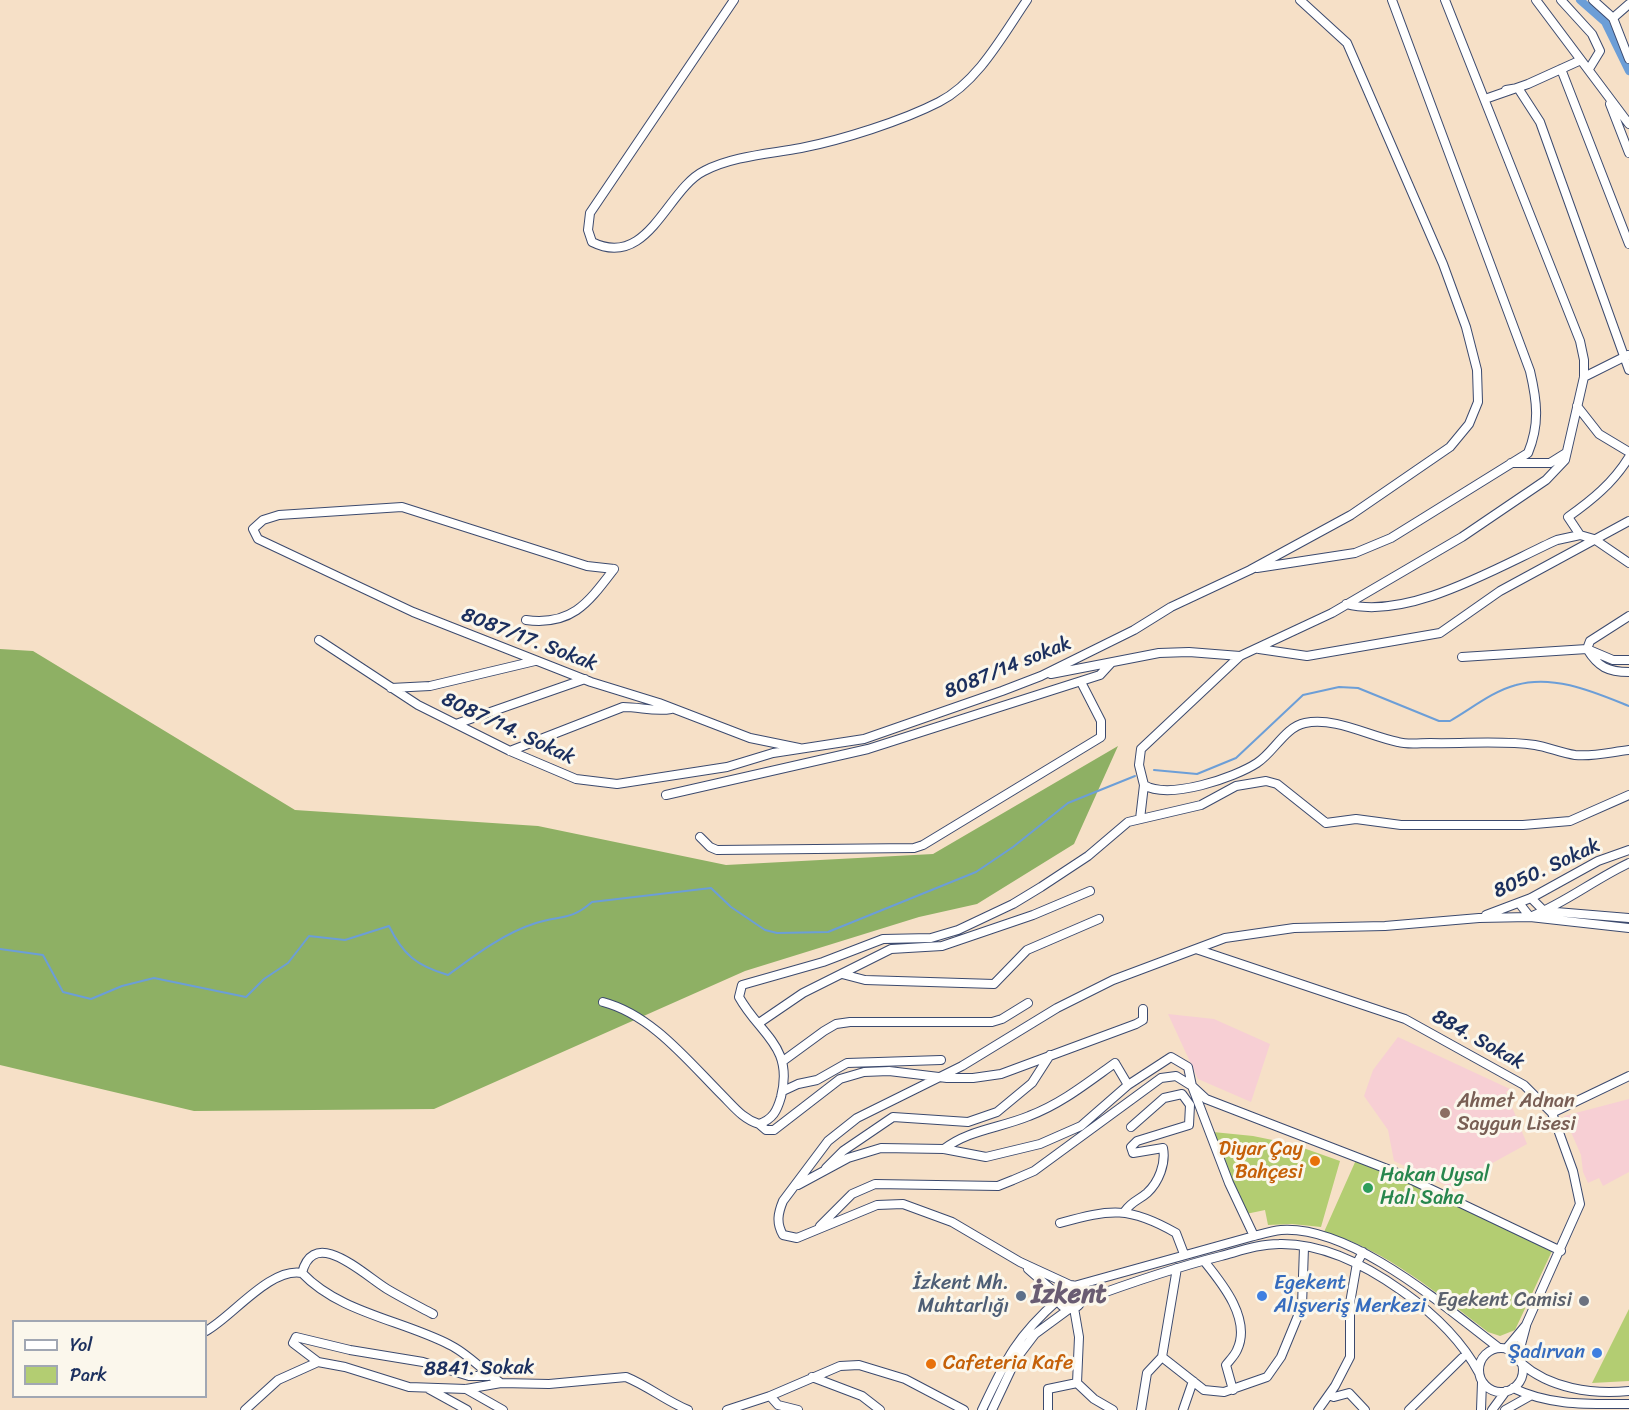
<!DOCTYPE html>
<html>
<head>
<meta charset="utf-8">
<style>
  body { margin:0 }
  #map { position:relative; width:1629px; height:1410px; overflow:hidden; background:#f6e0c7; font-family:Sriracha,sans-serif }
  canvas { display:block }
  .legend { position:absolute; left:12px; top:1320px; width:195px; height:78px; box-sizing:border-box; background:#fbf7ec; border:2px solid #a1a7b3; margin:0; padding:8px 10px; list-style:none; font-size:18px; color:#1b2f5e }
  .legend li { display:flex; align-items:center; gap:12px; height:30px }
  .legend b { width:30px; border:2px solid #a1a7b3 }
</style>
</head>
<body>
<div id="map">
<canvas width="1629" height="1410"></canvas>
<ul class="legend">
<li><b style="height:8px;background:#fff"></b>Yol</li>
<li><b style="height:16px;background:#b3cd72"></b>Park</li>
</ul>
</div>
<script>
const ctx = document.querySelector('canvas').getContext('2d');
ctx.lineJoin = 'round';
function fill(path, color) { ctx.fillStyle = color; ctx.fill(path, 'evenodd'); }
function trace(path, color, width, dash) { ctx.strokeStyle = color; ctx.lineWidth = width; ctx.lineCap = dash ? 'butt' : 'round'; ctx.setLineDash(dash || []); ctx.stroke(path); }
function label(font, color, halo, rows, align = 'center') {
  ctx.font = font + ' Sriracha,sans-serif'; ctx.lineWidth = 6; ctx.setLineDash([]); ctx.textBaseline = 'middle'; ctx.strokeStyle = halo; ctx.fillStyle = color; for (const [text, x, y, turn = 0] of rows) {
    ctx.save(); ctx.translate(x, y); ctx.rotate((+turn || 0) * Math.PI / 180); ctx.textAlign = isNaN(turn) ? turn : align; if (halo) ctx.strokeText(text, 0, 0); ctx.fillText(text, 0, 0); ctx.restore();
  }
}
fill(new Path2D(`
  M1168 1014 1214 1019 1270 1044 1251 1102 1198 1079Z
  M1398 1037 1510 1089 1506 1092 1527 1144 1449 1187 1394 1161 1388 1130 1364 1096 1373 1070Z
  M1629 1099V1172L1603 1186 1599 1178 1588 1183 1583 1172 1581 1155 1564 1116Z`), '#f7cfd4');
fill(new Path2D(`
  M1213 1132 1253 1136 1292 1144 1340 1161 1321 1227 1292 1224 1268 1225 1265 1210 1246 1214Z
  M1356 1160 1419 1186 1552 1251 1515 1330 1500 1336 1488 1332C1438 1294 1385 1249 1324 1232Z
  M1629 1309V1381L1592 1383Z`), '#b3cd72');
fill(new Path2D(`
  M0 649 33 651 295 810 538 826 726 865 933 854 1118 746 1074 844 977 904 919 917 745 971 434 1109 194 1111 0 1065Z`), '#8eb064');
trace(new Path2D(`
  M1154 770 1197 774 1236 758 1303 695 1339 687 1358 688 1439 721H1450C1471 709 1493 691 1516 685 1554 674 1594 692 1629 706
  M0 949 43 955 63 992 91 999 122 986 154 978 246 997 264 979 288 963 309 936 345 940 389 926C403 955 417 966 448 975 475 955 504 933 536 923 562 915 570 921 592 902L711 888 731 907 765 930 777 933 828 932 976 872 1013 847 1068 803 1135 776`), '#6c9ed7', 2);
trace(new Path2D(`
  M1580 0 1605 22 1629 71`), '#6c9ed7', 8);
const minor = new Path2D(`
  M734 0 590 213 588 230 592 242C648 270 667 189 704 171 733 156 769 154 801 148 842 140 902 121 939 102 978 82 1003 35 1027 0
  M1536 0 1629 124
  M1561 0 1592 34 1600 51 1589 69
  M1593 0 1613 18 1629 59
  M1613 18 1629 4
  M1561 69 1629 244
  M1506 90 1518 88 1540 122 1629 370
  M1485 99 1528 84 1581 60
  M1610 104 1629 153
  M1584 377 1628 355
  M1577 406 1599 434 1629 452
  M1629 457C1613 483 1592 500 1568 517L1580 535 1594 539 1629 563
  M1511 463H1550L1566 453
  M1257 568 1355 553 1391 538 1528 453C1540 424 1537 401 1530 371L1392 0
  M614 569 587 566 402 507 279 515 263 520 253 529 258 539 413 612 591 682 659 703 750 738 799 748
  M1346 604C1409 621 1499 566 1557 540L1580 535
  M1629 616 1590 641 1587 649C1598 667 1608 672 1629 672
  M526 620C572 626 588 603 614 569
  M319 640 418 705 510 751 576 779 617 784 727 767 773 753 864 739 1002 691 1041 676 1134 630 1171 607 1250 570 1351 515 1450 447 1469 424 1478 402 1477 370 1466 327 1443 264 1347 43 1300 0
  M1259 649 1307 656 1440 633 1500 591 1629 521
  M1240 656 1141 749 1139 765 1144 785C1169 800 1234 778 1257 763 1274 752 1285 727 1305 723 1336 717 1368 736 1398 742 1408 745 1420 743 1430 743 1464 744 1501 740 1535 745 1548 747 1561 753 1575 755 1593 757 1611 752 1629 750
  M1462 657 1587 649 1613 660H1629
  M1051 674 1159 653 1189 652 1240 656 1332 613 1462 537 1546 480 1565 460 1584 377V360L1580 341 1445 0
  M391 688 430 686 535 661
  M456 724 585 679
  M510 751 623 707C640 707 655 712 671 709
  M666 795 868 749 1100 675 1111 663
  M1140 819 1144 785
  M700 837 710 847 717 850 914 848 923 845 1101 737V721L1081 682
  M1531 898 1544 911 1629 918
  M1519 903 1530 917C1565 903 1595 879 1629 863
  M1486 915 1531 898 1598 861 1629 850
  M1196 949 1405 1019 1524 1085 1552 1113 1573 1171 1580 1204 1526 1325 1506 1349
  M842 974 865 980 994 984 1027 950 1099 919
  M603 1002C652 1015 688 1061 723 1096 734 1107 743 1119 759 1124 773 1119 777 1111 781 1097 794 1046 760 1035 739 997L742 985 823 962 883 939 931 938 958 930 1013 904 1041 887 1088 856 1128 822 1201 805 1236 786 1266 781 1277 784 1326 823 1356 819 1401 825H1523L1570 821 1629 795
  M759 1023 803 993 891 949 942 946 1033 915 1090 891
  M783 1061 824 1031 836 1024 850 1022H992L1002 1019 1028 1003
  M783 1091 798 1084 817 1080 847 1063 941 1060
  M1552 1113 1629 1076
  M759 1124 766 1130H774L840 1079 864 1072 889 1071 947 1078H973L1001 1074 1136 1024 1143 1020V1009
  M944 1149C968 1130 1000 1128 1029 1116 1061 1104 1087 1083 1115 1063L1128 1085
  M826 1168 843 1151 893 1117 968 1122 997 1112 1032 1083 1050 1055
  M798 1185 848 1158 881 1148 944 1149 986 1157 1040 1144 1081 1126 1128 1085 1171 1057 1188 1067 1192 1086 1206 1099 1395 1172 1561 1251
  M1125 1211C1132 1201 1139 1200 1147 1193 1159 1182 1166 1163 1163 1148L1133 1153 1131 1147 1137 1141 1189 1125 1190 1105 1182 1094 1164 1098 1131 1127
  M1060 1223C1111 1209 1129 1206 1176 1233L1184 1254
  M820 1226 852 1194 875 1184 998 1186 1013 1180 1034 1171 1161 1078 1176 1076 1192 1086 1229 1183 1254 1236
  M1204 1261C1221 1282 1252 1319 1237 1350 1235 1355 1230 1360 1226 1365L1233 1390
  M1028 1269 1059 1296
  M302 1273C314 1225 365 1276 387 1289 402 1298 418 1306 433 1314
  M1070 1285 1020 1262 952 1222 903 1204 877 1205 797 1238 783 1235C776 1223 778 1213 783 1201L828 1141 857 1118 962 1066 1057 1008 1113 980 1225 938 1294 928 1385 926 1479 918 1530 917 1629 928
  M1058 1297a12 12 0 1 1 24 0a12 12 0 1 1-24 0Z
  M1074 1286 1254 1236C1262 1234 1272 1231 1281 1230 1351 1225 1445 1307 1499 1348
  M1081 1301C1127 1284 1173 1268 1221 1256 1240 1251 1259 1244 1279 1244 1323 1243 1367 1266 1402 1291 1433 1313 1461 1339 1479 1373
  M1074 1308 1079 1337 1077 1383 1094 1399 1113 1410
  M206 1331C232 1317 270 1267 302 1273 340 1313 402 1320 450 1345 467 1353 484 1372 501 1383
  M1479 1370a22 22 0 1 1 44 0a22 22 0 1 1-44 0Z
  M1518 1356 1526 1326
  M1162 1357 1204 1390 1224 1392 1267 1377 1281 1357 1302 1306 1304 1247
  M318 1362 293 1343 296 1337 350 1350 423 1362 469 1376H488
  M1521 1363C1549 1388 1592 1395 1629 1391
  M812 1377 862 1396 880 1410
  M1513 1388C1550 1406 1588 1404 1629 1404
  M429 1389 467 1410
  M466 1389 503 1410
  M1329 1395 1334 1397 1349 1393 1365 1410
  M770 1396 778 1405 798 1410
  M245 1410 278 1380 318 1362 345 1367 409 1387 466 1389 501 1383 549 1384 626 1377C648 1386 666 1401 688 1410
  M727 1410 770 1396 840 1366 859 1365 905 1379 964 1410
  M982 1410C1006 1359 1016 1337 1059 1299
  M992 1410 1016 1359 1035 1334 1069 1309
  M1048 1410V1389L1077 1383
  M1141 1410 1147 1373 1162 1357 1177 1268
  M1183 1410 1193 1381
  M1318 1410 1335 1386 1350 1357V1303L1357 1263 1363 1252
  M1409 1410 1462 1358
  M1481 1410 1482 1382
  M1492 1410 1506 1391
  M1505 1410 1530 1396`);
trace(minor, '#3c4a6e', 10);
trace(minor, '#fff', 8);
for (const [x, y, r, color] of [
  [1445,1113,6,"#8d6e63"],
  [1315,1161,6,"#e8710a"],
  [1368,1188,6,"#2e9e5b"],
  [1021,1296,6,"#5c6f8a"],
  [1262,1296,6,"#3f7fe0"],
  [1584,1301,6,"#6b7280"],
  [1597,1353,6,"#3f7fe0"],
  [931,1364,6,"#e8710a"]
]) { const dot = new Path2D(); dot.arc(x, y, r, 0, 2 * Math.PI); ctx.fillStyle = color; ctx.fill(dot); trace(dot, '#fbf7ec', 2); }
label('20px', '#1b2f5e', '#fbf7ec', [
  ["8087/17. Sokak",529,640,21],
  ["8087/14 sokak",1008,668,-22],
  ["8087/14. Sokak",508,729,25],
  ["8050. Sokak",1547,869,-25],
  ["884. Sokak",1478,1040,29],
  ["8841. Sokak",479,1369,-1]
]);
label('20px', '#785e54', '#fbf7ec', [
  ["Ahmet Adnan",1457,1102],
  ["Saygun Lisesi",1457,1125]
], 'left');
label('20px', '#c56008', '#fbf7ec', [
  ["Diyar Çay",1303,1150],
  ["Bahçesi",1303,1173],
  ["Cafeteria Kafe",943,1364,"left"]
], 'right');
label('20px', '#27864d', '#fbf7ec', [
  ["Hakan Uysal",1380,1176],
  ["Halı Saha",1380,1199]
], 'left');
label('20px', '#4e5e75', '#fbf7ec', [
  ["İzkent Mh.",1009,1284],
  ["Muhtarlığı",1009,1307]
], 'right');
label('20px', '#366cbe', '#fbf7ec', [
  ["Egekent",1274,1284],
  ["Alışveriş Merkezi",1274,1307],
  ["Şadırvan",1585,1353,"right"]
], 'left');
label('20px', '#5b616d', '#fbf7ec', [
  ["Egekent Camisi",1572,1301]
], 'right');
label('bold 26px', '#695c72', '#fbf7ec', [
  ["İzkent",1069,1295]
]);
</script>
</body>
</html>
